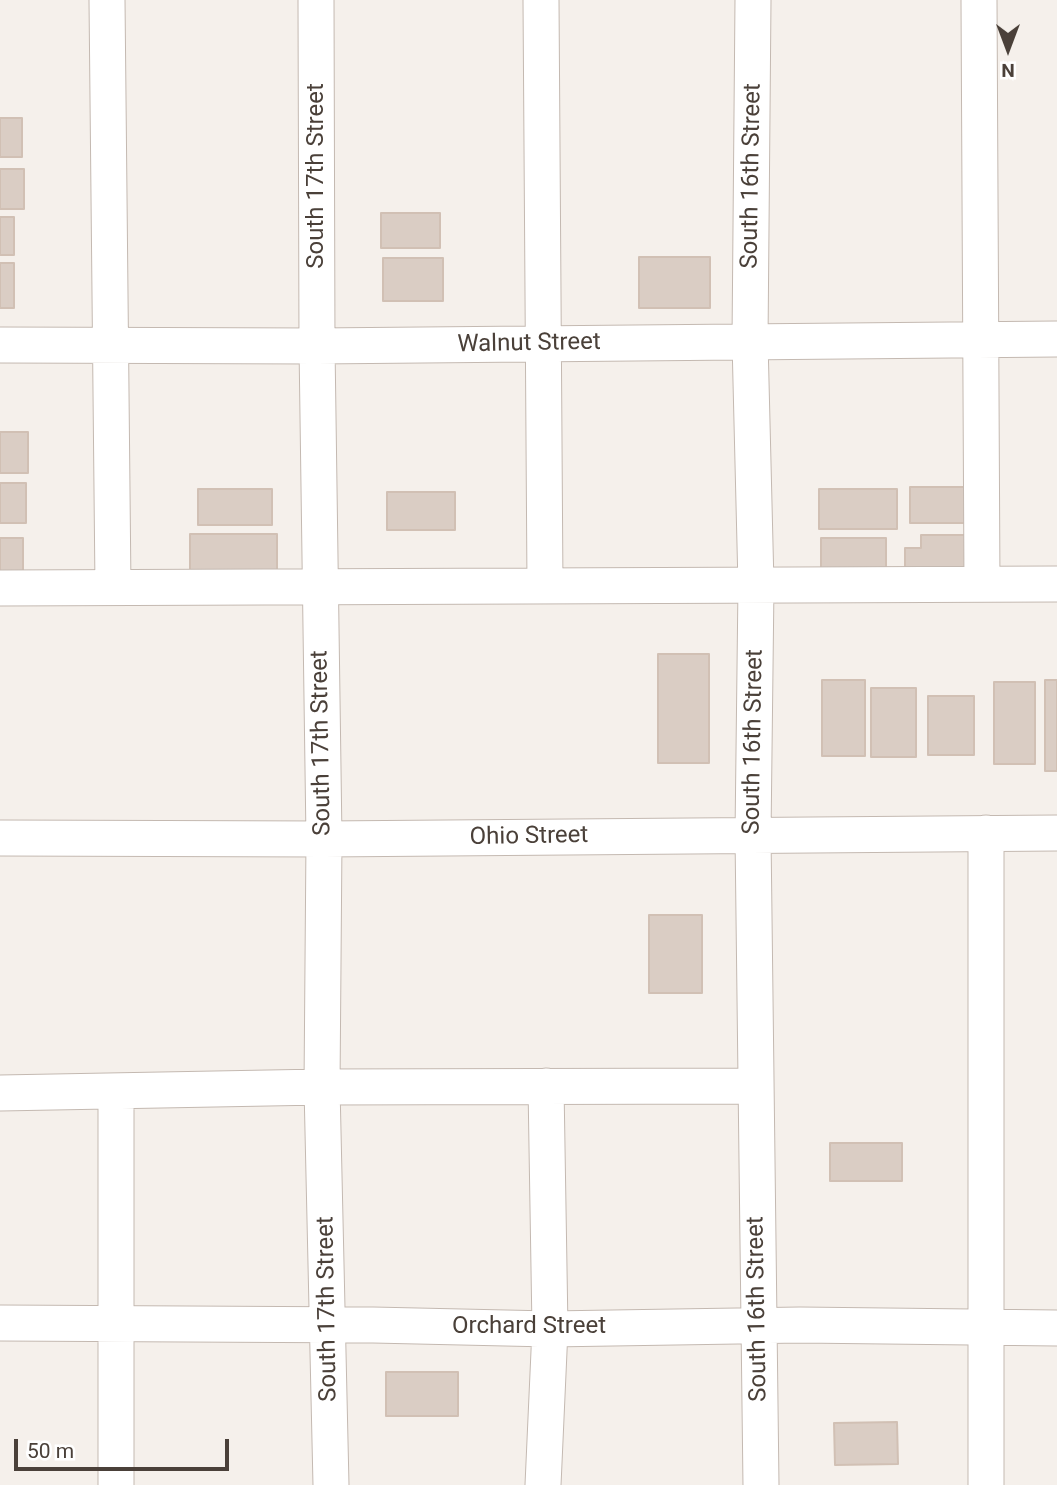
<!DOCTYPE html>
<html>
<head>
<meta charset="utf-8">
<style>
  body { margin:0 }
  #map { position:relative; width:1057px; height:1485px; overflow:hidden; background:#f5f0eb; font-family:Roboto,sans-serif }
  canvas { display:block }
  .north { position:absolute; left:973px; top:14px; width:70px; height:70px; -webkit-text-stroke:5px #fff; paint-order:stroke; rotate:180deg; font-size:19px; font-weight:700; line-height:28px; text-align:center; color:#4a4039 }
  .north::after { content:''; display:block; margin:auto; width:24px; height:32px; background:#4a4039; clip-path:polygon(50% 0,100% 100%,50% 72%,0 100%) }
  .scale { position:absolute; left:14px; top:1439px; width:215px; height:32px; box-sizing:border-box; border:4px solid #4a4039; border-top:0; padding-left:9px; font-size:21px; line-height:24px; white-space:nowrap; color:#4a4039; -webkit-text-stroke:5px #fff; paint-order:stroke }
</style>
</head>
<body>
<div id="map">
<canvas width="1057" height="1485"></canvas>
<div class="north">N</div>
<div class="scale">50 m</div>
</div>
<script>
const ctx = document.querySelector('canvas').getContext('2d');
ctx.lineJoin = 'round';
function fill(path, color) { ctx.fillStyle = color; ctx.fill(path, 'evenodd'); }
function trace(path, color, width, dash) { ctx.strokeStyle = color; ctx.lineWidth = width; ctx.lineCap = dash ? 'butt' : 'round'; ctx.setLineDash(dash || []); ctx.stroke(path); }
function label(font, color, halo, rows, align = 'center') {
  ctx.font = font + ' Roboto,sans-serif'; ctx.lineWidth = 6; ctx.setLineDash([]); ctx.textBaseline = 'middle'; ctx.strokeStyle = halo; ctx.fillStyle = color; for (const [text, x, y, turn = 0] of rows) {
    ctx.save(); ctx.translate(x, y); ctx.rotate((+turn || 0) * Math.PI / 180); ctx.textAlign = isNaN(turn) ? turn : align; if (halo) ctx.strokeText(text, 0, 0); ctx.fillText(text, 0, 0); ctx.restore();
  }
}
const building = new Path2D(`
  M0 118H22V157H0Z
  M0 169H24V209H0Z
  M381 213H440V248H381Z
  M0 217H14V255H0Z
  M639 257H710V308H639Z
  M383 258H443V301H383Z
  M0 263H14V308H0Z
  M0 432H28V473H0Z
  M0 483H26V523H0Z
  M910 487H968V523H910Z
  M198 489H272V525H198Z
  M819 489H897V529H819Z
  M387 492H455V530H387Z
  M190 534H277V575H190Z
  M921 535H968L969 572 905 579V548H921Z
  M0 538H23V579H0Z
  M821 538H886V580H821Z
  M658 654H709V763H658Z
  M822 680H865V756H822Z
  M1045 680H1057V771H1045Z
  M994 682H1035V764H994Z
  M871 688H916V757H871Z
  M928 696H974V755H928Z
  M649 915H702V993H649Z
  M830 1143H902V1181H830Z
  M386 1372H458V1416H386Z
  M897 1422 898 1464 835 1465 834 1423Z`);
fill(building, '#dacdc4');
trace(building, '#d1c0b4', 2);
const minor = new Path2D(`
  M107 0 113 587
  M316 0 317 346 324 839 322 1087 331 1485
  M541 0 545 586
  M753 0 750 341 756 585 753 835 761 1485
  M979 0 982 584
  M0 345 317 346 1057 339
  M0 588 1057 584
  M986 833V1485
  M0 838 324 839 1057 833
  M116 1091V1485
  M0 1093 322 1087 755 1086
  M0 1323 373 1325 550 1329 800 1325 1057 1328
  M543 1485 550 1329 546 1086`);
trace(minor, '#c4b9b1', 37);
trace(minor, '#fff', 35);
label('24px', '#4a4039', '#fff', [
  ["South 17th Street",317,176,-90],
  ["South 16th Street",752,176,-89],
  ["Walnut Street",529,344,-1],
  ["South 16th Street",754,742,-89],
  ["South 17th Street",322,743,-91],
  ["Ohio Street",529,837,-1],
  ["South 17th Street",328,1309,-91],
  ["South 16th Street",758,1309,-91],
  ["Orchard Street",529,1327]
]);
</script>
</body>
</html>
